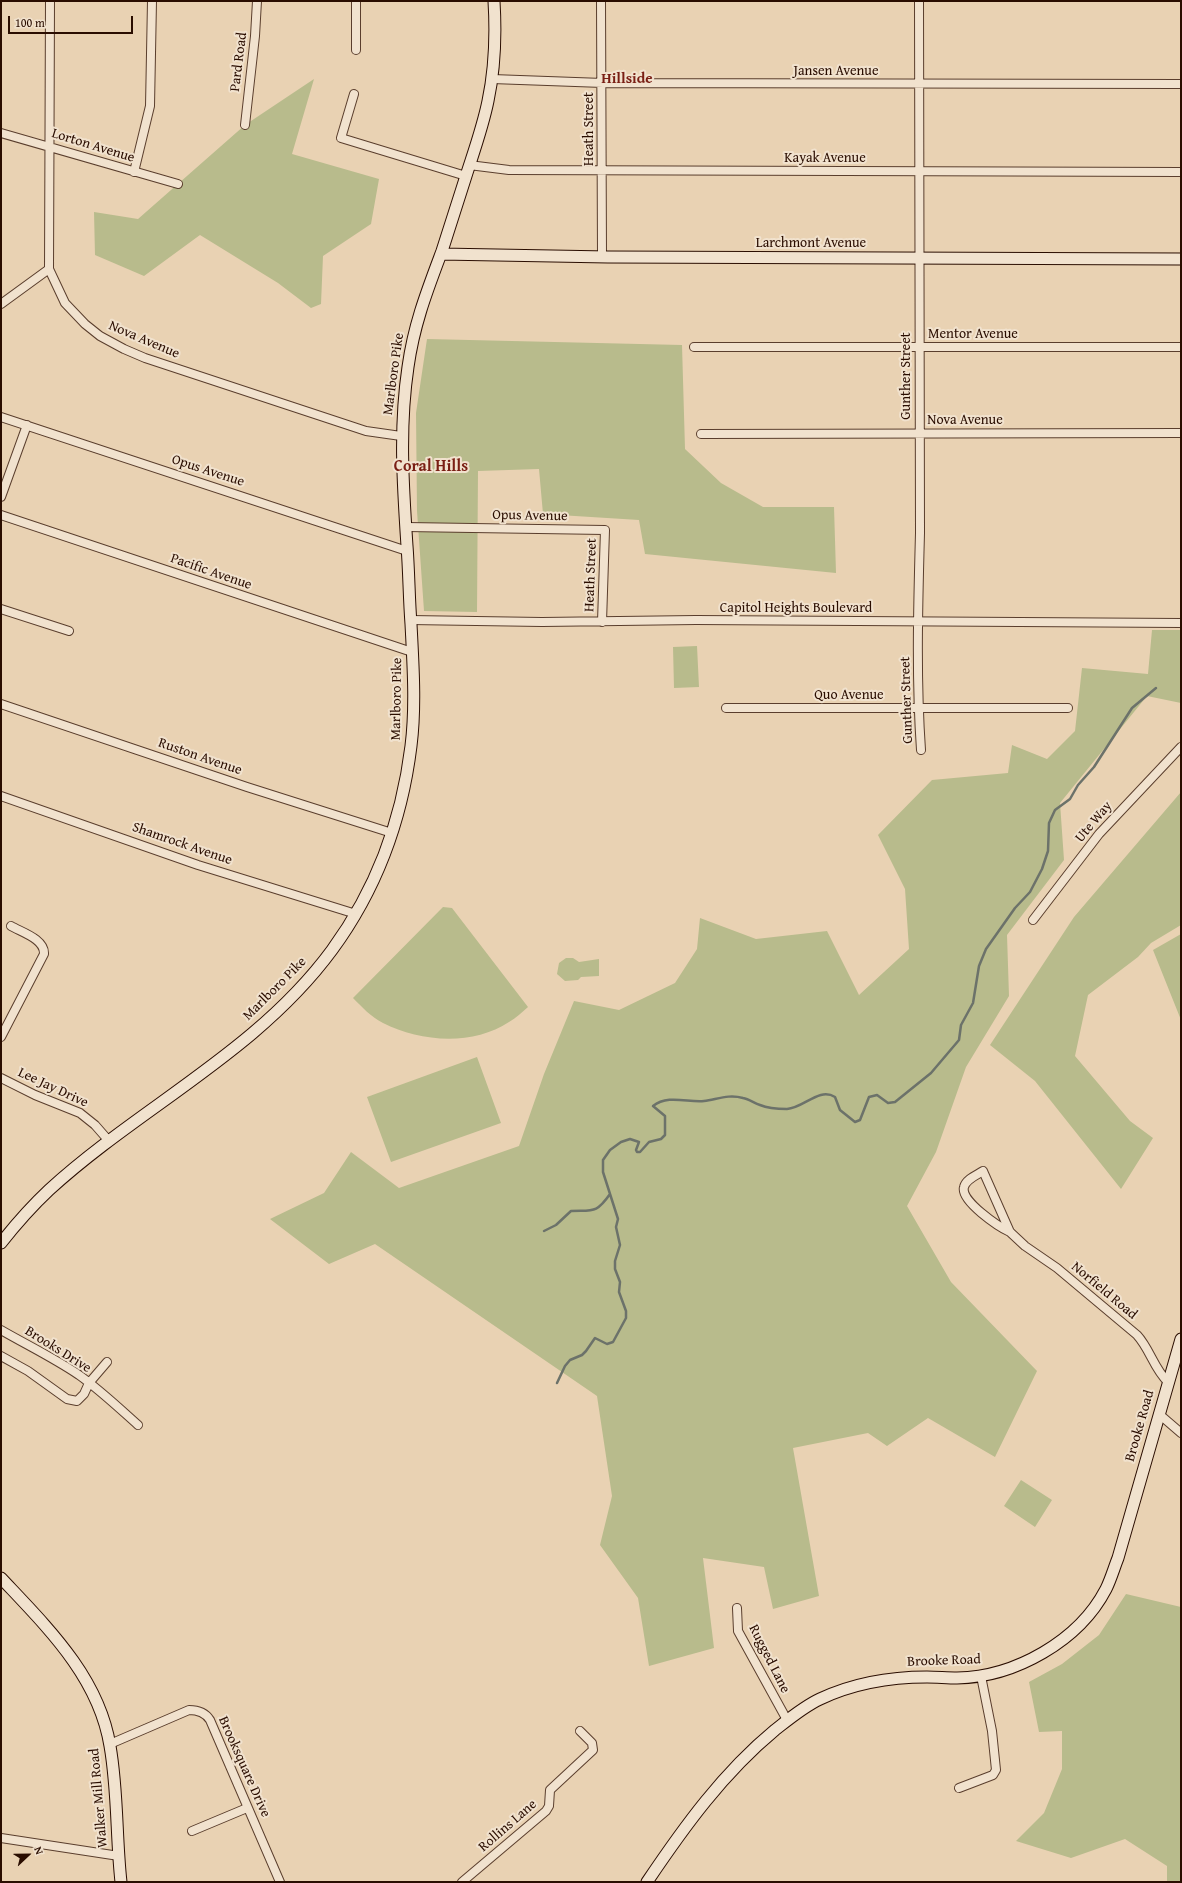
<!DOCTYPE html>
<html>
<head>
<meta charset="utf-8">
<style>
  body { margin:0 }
  #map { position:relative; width:1182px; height:1883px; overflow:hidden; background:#e9d2b3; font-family:"Gentium Book Plus",serif }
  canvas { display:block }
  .frame { position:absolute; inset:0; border:2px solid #2a0d00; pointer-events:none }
  .north { position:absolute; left:8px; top:1835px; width:40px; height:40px; -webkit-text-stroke:3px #f1e2ce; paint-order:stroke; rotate:68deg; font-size:11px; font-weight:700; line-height:16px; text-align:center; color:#2a0d00 }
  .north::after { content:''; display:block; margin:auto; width:14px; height:18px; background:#2a0d00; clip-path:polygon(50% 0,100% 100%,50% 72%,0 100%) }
  .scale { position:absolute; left:8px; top:16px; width:125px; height:18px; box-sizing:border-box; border:2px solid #2a0d00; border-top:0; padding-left:5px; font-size:12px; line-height:14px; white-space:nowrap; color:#2a0d00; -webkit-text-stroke:3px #f1e2ce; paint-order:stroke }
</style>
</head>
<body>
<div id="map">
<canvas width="1182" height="1883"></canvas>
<div class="frame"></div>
<div class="north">N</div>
<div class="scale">100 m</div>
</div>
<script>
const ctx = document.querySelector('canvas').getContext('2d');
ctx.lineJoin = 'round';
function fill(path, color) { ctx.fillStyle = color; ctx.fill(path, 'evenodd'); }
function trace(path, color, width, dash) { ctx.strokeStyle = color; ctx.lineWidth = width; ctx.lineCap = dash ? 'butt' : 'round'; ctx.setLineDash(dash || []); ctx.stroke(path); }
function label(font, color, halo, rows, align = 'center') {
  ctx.font = font + ' "Gentium Book Plus",serif'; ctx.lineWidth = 4; ctx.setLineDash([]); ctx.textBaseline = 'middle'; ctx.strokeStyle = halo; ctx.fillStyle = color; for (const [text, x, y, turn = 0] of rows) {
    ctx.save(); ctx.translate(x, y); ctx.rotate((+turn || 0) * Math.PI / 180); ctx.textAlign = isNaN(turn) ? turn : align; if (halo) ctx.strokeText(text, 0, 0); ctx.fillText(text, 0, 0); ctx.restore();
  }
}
fill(new Path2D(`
  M314 79 292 154 379 179 371 224 323 256 321 304 311 308 278 283 200 235 144 276 95 255 94 212 138 219 245 125Z
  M427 339 682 345 685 449 721 483 763 507H834L836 573 645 554 639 520 543 514 539 469 478 471 477 612 424 611 417 511 416 413Z
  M1152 630H1181V703L1147 696 1060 803 1064 860 1007 935 1009 996 966 1067 936 1152 907 1206 951 1282 1037 1371 995 1457 928 1418 887 1446 868 1433 793 1448 819 1596 773 1609 764 1567 703 1558 714 1648 649 1666 638 1598 600 1545 612 1496 597 1396 375 1244 329 1264 270 1219 324 1193 351 1152 399 1188 519 1146 544 1074 574 1001 619 1010 675 983 697 949 700 918 756 939 827 931 859 995 909 949 905 889 878 835 932 780 1008 773 1012 745 1047 759 1075 731 1082 668 1148 674Z
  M697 646 699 687 674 688 673 647Z
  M1181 792V925L1151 943 1138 957 1088 995 1075 1056 1130 1121 1153 1138 1121 1189 1035 1081 990 1045 1074 917Z
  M443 907 452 908 528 1007C522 1012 516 1018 509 1022 473 1046 420 1042 383 1023 371 1017 362 1007 353 998Z
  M1181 934V1020L1153 950Z
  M566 958H573L579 962 599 959V976L581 977 578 980 565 981 557 974 559 963Z
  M477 1057 501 1123 391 1162 367 1097Z
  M1021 1480 1052 1500 1035 1527 1004 1506Z
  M1126 1594 1181 1607V1882H1167V1866L1125 1839 1071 1858 1016 1841 1044 1813 1062 1769V1731L1039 1732 1029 1682 1062 1664 1099 1635Z`), '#b8bb8c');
trace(new Path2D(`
  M544 1231 556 1225 571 1211C593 1210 596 1214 610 1194
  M557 1383 565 1366 570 1360 582 1355 586 1351 595 1338 607 1344 613 1342 626 1318V1311L619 1292 620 1282 615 1269V1261L620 1245 616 1227 618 1219 603 1172V1160L610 1150 621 1142 630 1139 639 1142 636 1150 637 1152H640L649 1142 661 1139 665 1135V1116L653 1106C668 1094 689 1103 704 1101 718 1099 729 1094 743 1098 749 1099 754 1103 760 1105 767 1108 779 1109 787 1109 804 1108 819 1087 835 1097L840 1110 855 1122 860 1120 869 1097 877 1095 888 1103 895 1102 931 1073 959 1040 961 1025 973 1003 979 966 986 949 1015 908 1030 892 1042 869 1048 851 1049 823 1055 810 1070 799 1078 785 1094 767 1132 708 1156 688`), '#6c726a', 2.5);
const street = new Path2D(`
  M50 1 49 269 65 303 85 324 100 336 124 349 145 358 366 431 401 436
  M601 1 602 257
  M919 1 920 533C918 606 916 678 921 750
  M356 50V1
  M492 79 603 83 1181 84
  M354 94 341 138 466 176
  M245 125 255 36 257 1
  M1 133 178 184
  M469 165 509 170 1181 172
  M134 172 150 106 152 1
  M1 304 49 269
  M694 347H1181
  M1 417 407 551
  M701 434 1181 433
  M1 497 27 425
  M1 515 412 652
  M406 527 605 530 602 622
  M1 609 69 631
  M410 620 542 622 696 620 1181 623
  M1 704 247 787 392 833
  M726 708H1068
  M1 796 198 865 356 914
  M1033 920 1099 834 1181 747
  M1 1037 44 954C45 939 21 932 11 926
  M1 1078 35 1095 80 1113 95 1125 109 1141
  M1010 1232C999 1227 960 1201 964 1187 966 1179 977 1175 983 1171L1010 1232 1025 1246 1057 1268 1137 1335C1150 1349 1154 1369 1168 1382
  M1 1330C27 1345 54 1358 79 1375 100 1390 119 1408 138 1425
  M1 1356 28 1371 67 1399 77 1401 84 1394 89 1383 107 1362
  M1159 1414 1181 1433
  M737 1608 738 1631 787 1720
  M110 1744 189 1710C198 1710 205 1712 210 1720L280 1882
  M959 1788 993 1775 996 1770 992 1731 981 1676
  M192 1831 247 1808
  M1 1838 119 1856
  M462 1882 546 1811 549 1806 550 1790 593 1750 592 1743 580 1731`);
const secondary = new Path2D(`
  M441 254 608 257 1181 259
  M1 1243C16 1224 32 1206 49 1190 141 1106 257 1052 332 950 376 890 402 819 411 746 416 706 413 664 411 624 409 598 409 572 407 546 403 486 399 427 408 367 414 324 427 291 442 251 450 226 458 201 466 176 474 151 483 126 488 101 495 68 496 34 494 1
  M1 1578C47 1627 99 1677 110 1746 118 1791 116 1837 121 1882
  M647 1882C684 1827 723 1773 775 1730 789 1719 803 1707 820 1699 854 1683 889 1677 927 1677 937 1677 947 1678 957 1678 1015 1677 1079 1641 1106 1589 1111 1579 1114 1568 1118 1558L1181 1339`);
trace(street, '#5a3e2d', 10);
trace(secondary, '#2a0d00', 13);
trace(street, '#f1e2ce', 8);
trace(secondary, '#f1e2ce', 11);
label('14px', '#2a0d00', '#f1e2ce', [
  ["Pard Road",239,62,-83],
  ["Jansen Avenue",836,71],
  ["Heath Street",589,129,-90],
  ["Lorton Avenue",93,146,17],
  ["Kayak Avenue",825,158],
  ["Larchmont Avenue",811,243],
  ["Mentor Avenue",973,334],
  ["Nova Avenue",144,340,23],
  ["Marlboro Pike",394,374,-82],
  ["Gunther Street",906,376,-90],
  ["Nova Avenue",965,420],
  ["Opus Avenue",208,471,18],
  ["Opus Avenue",530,516,1],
  ["Pacific Avenue",211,572,19],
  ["Heath Street",591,575,-88],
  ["Capitol Heights Boulevard",796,608],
  ["Quo Avenue",849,695],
  ["Marlboro Pike",397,699,-89],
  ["Gunther Street",907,700,-92],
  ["Ruston Avenue",200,757,19],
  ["Ute Way",1094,822,-50],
  ["Shamrock Avenue",182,844,19],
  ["Marlboro Pike",275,989,-45],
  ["Lee Jay Drive",53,1088,25],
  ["Norfield Road",1104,1291,40],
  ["Brooks Drive",58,1350,32],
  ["Brooke Road",1140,1426,-74],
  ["Rugged Lane",769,1659,63],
  ["Brooke Road",944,1661,-2],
  ["Brooksquare Drive",244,1767,66],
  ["Walker Mill Road",99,1798,-95],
  ["Rollins Lane",508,1826,-41]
]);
label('bold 15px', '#7a1f14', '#f1e2ce', [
  ["Hillside",627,79]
]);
label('bold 16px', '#7a1f14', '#f1e2ce', [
  ["Coral Hills",431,467]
]);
</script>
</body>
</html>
